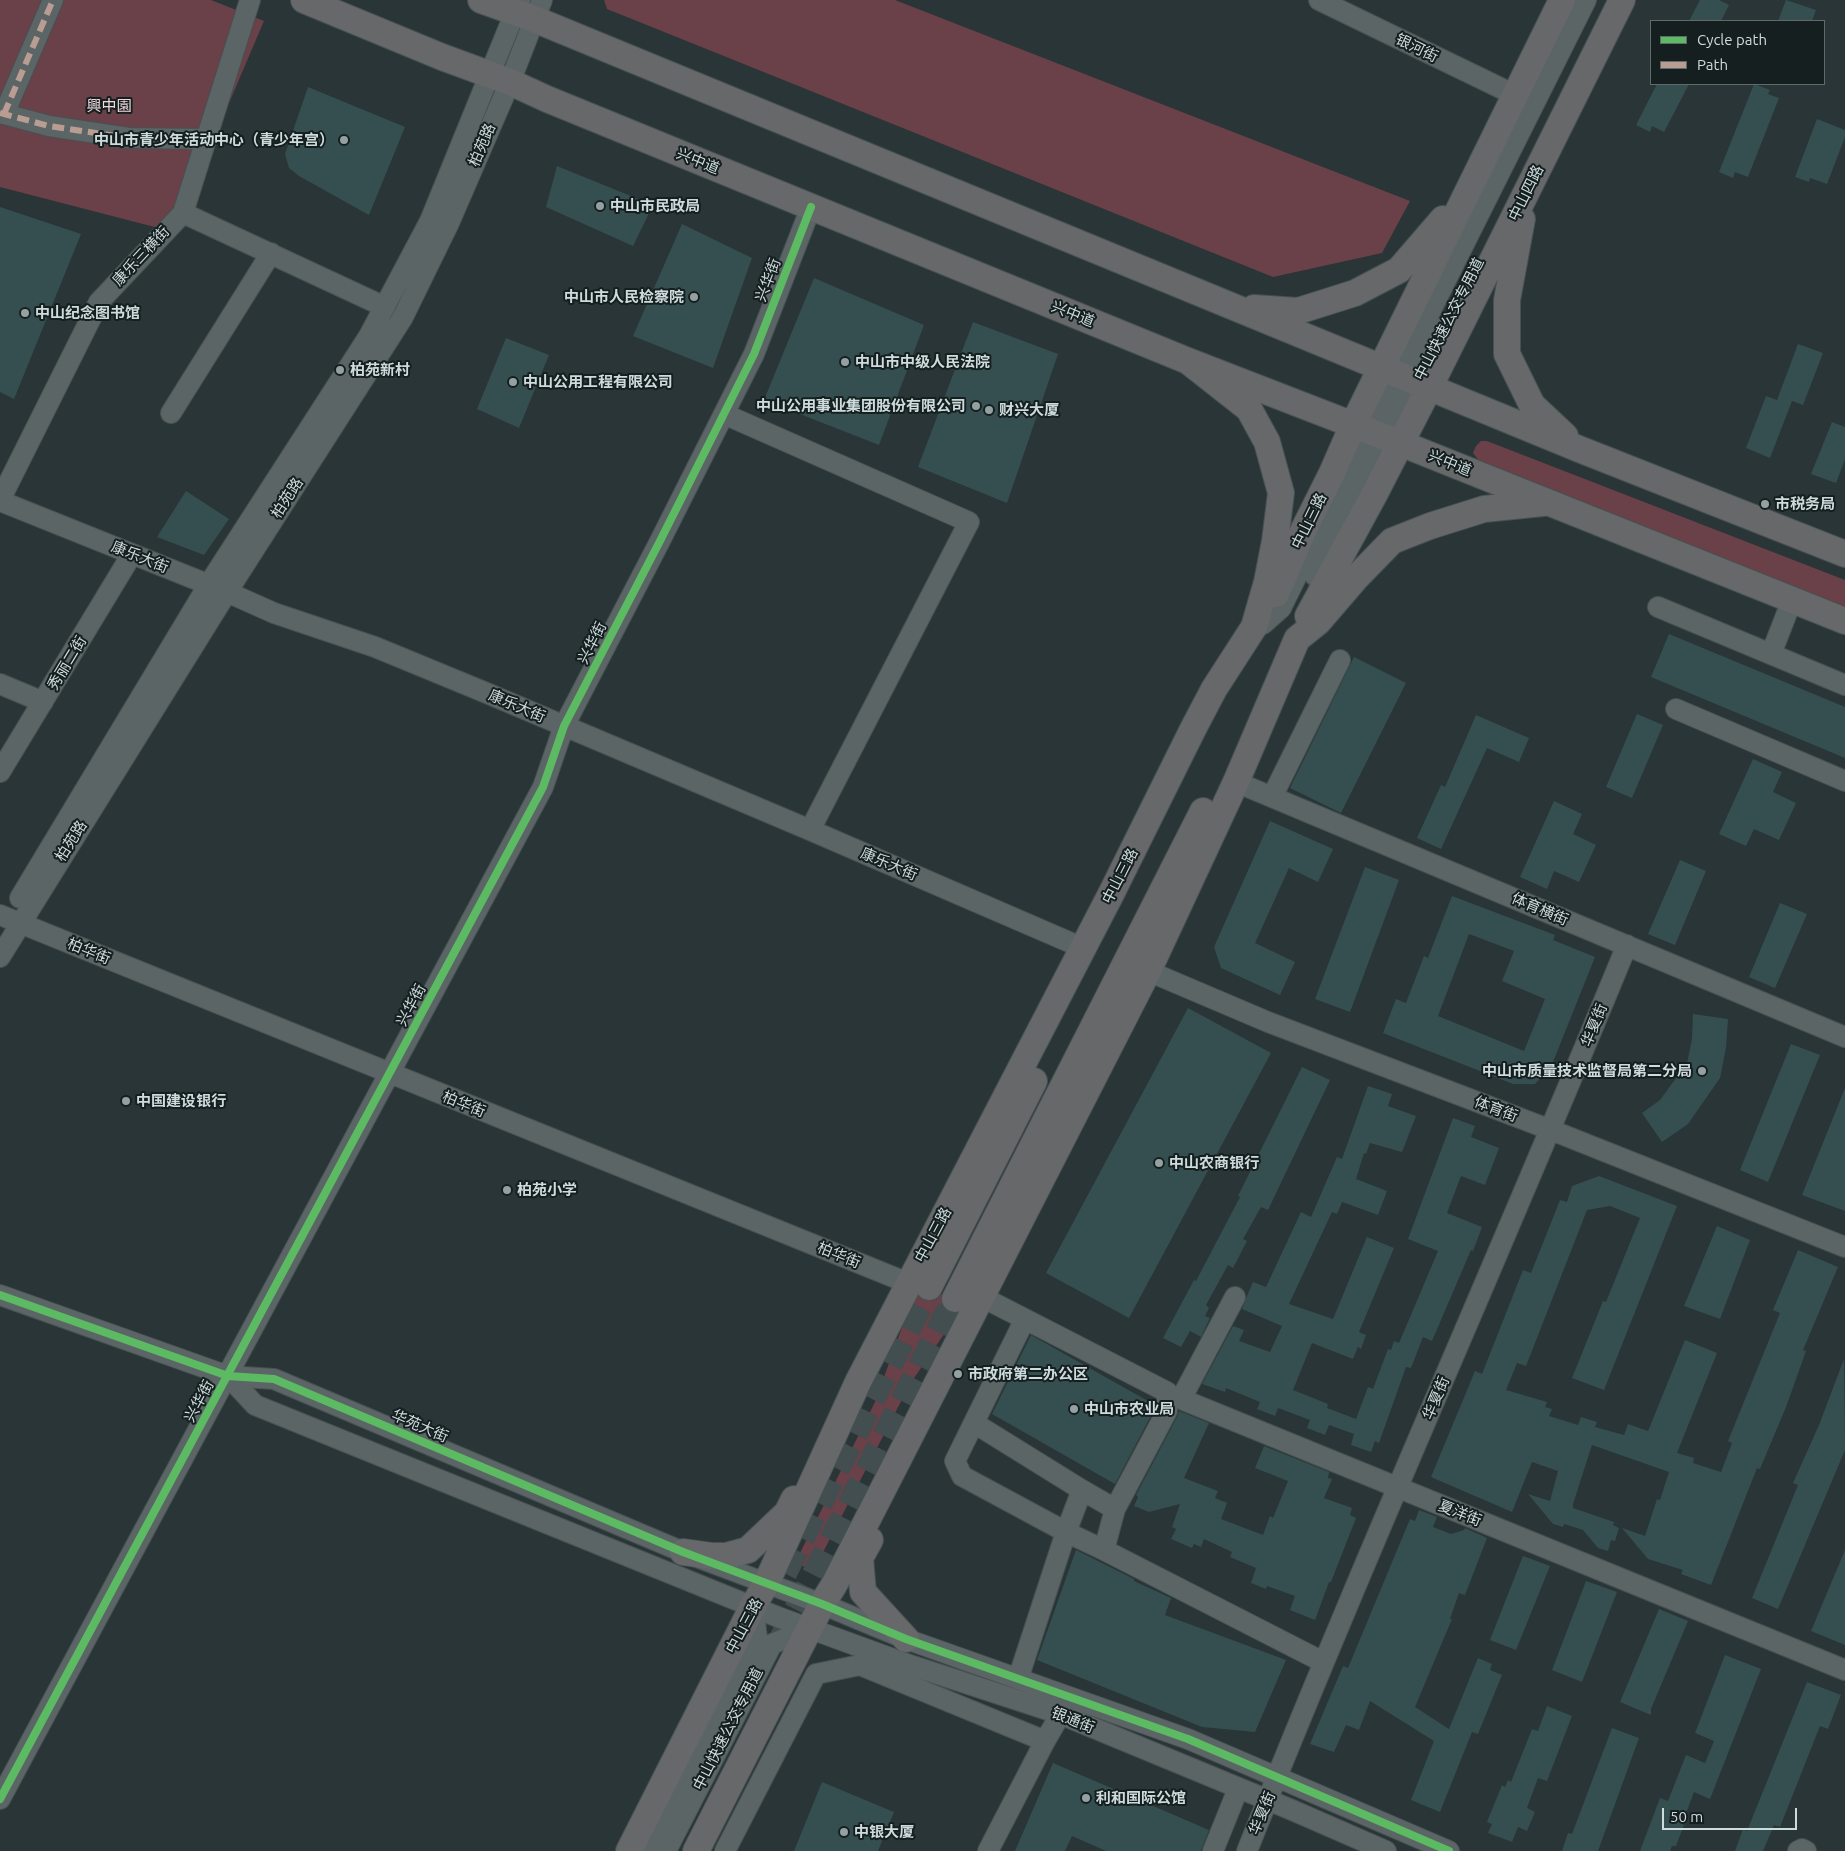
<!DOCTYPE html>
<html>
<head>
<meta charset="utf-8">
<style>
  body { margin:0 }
  #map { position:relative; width:1845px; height:1851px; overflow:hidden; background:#293536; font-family:Ubuntu,sans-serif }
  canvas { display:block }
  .legend { position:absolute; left:1650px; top:20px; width:175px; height:65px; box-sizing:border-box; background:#151f20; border:1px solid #5f6a6b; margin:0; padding:6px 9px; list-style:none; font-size:15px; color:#cedbdc }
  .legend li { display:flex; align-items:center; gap:10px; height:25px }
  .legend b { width:25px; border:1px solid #5f6a6b }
  .scale { position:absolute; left:1662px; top:1808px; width:135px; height:22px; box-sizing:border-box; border:2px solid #cedbdc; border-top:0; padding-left:6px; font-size:15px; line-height:18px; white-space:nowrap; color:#cedbdc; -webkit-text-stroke:4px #151f20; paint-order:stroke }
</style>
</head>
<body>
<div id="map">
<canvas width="1845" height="1851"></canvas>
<ul class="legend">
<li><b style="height:6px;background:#5cba63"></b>Cycle path</li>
<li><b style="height:6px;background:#b99d93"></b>Path</li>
</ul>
<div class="scale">50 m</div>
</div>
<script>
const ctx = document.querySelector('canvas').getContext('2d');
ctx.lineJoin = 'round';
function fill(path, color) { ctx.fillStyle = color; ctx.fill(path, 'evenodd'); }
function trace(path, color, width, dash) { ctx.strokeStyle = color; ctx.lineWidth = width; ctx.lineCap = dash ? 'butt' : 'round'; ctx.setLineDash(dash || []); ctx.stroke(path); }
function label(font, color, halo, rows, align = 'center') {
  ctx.font = font + ' Ubuntu,"Noto Sans SC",sans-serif'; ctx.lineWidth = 4; ctx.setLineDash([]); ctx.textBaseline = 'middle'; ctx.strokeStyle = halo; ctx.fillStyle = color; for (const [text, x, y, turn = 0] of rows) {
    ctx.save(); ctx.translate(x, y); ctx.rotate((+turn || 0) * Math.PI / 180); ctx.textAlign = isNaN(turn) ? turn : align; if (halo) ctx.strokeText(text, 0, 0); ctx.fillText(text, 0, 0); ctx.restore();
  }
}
fill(new Path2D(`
  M0 0H211L264 21 174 232 0 187Z
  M604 0H895L1410 201 1382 253 1273 277 607 9Z
  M1481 441H1487L1845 580V608L1480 462 1473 453 1476 446Z
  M918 1283 964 1305 910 1384 817 1564C808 1569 799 1569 798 1557L875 1402Z`), '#6a4049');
fill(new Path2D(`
  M1700 0H1719L1729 5 1721 21H1689Z
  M1786 0 1816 10 1812 21H1778Z
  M1657 84H1689L1664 132 1652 126 1650 132 1636 125Z
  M1754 84 1770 90 1768 94 1779 98 1748 177 1735 172 1733 178 1719 172Z
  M308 87 405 127 369 215 299 176 289 168 285 154Z
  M1817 119 1845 130V137L1827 184 1810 178 1809 182 1795 177Z
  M557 166 653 205 633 246 546 207Z
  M0 207 81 234 14 399 0 392Z
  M682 224 752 258 713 368 633 336Z
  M814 278 924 325 879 445 764 400Z
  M973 322 1058 354 1007 503 918 467Z
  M506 338 549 355 519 428 477 409Z
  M1798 344 1823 353 1803 405 1792 401 1770 458 1746 448 1766 396 1777 400Z
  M1832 422 1845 427V459L1836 483 1811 474Z
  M186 491 229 519 204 555 157 537Z
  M1669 634 1845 707V758L1651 677Z
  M1354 657 1406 683 1341 813 1290 788Z
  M1637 714 1663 725 1632 798 1606 787Z
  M1476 715 1529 738 1519 762 1487 748 1441 849 1417 838 1441 785 1445 787Z
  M1753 759 1782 772 1773 792 1796 803 1779 840 1754 829 1746 846 1719 834Z
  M1554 801 1582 814 1573 834 1596 845 1579 882 1554 871 1547 889 1520 877Z
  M1270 821 1333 849 1318 882 1289 868 1255 943 1295 962 1280 995 1221 968 1214 947Z
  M1680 860 1706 871 1675 945 1648 934Z
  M1365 867 1399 880 1350 1012 1315 999Z
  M1452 896 1555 935 1553 940 1595 957 1551 1067 1535 1084H1513L1383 1033 1396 999 1406 1003 1424 956 1428 958ZM1469 934 1514 951 1502 981 1545 999 1524 1051 1438 1016Z
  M1780 903 1807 914 1775 988 1749 977Z
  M1188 1008 1271 1053 1129 1318 1046 1273Z
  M1693 1014 1728 1019 1726 1048 1720 1078 1688 1124 1662 1142 1642 1113 1660 1100 1687 1063 1692 1039Z
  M1791 1044 1820 1055 1768 1182 1740 1170Z
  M1302 1067 1330 1080 1268 1210 1261 1207 1243 1239 1247 1241 1233 1268 1228 1265 1206 1305 1209 1308 1205 1316 1210 1318 1201 1337 1190 1331 1181 1347 1163 1338 1194 1280 1196 1281 1240 1197 1238 1196Z
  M1368 1086 1392 1094 1388 1106 1416 1116 1402 1152 1370 1143 1366 1154 1364 1153 1356 1179 1387 1191 1378 1215 1342 1202 1337 1214 1332 1212 1289 1304 1333 1319 1367 1237 1394 1248 1359 1332 1366 1335 1361 1349 1358 1347 1353 1359 1312 1343 1293 1390 1328 1404 1327 1408 1356 1419 1368 1387 1373 1389 1388 1349 1391 1350 1394 1341 1399 1343 1438 1251 1408 1239 1453 1118 1475 1126 1471 1137 1499 1148 1485 1185 1461 1176 1447 1213 1482 1227 1473 1251 1471 1250 1432 1341 1423 1337 1411 1368 1406 1367 1379 1443 1375 1441 1371 1452 1351 1445 1354 1434 1329 1425 1325 1435 1307 1428 1310 1420 1278 1408 1275 1416 1257 1409 1260 1402 1226 1388 1225 1392 1202 1384 1233 1326 1244 1330 1239 1341 1270 1352 1282 1326 1242 1309 1247 1296 1253 1282 1266 1287 1301 1212 1311 1217 1337 1157 1342 1159Z
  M1845 1088V1211L1802 1195Z
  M1599 1176 1677 1206 1604 1390 1572 1378 1603 1301 1606 1302 1640 1218 1610 1206 1587 1210 1526 1366 1517 1363 1506 1390 1547 1402 1545 1407 1552 1409 1549 1416 1578 1425 1581 1417 1597 1422 1595 1427 1624 1435 1628 1424 1648 1431 1685 1340 1717 1353 1677 1453 1694 1458 1693 1463 1721 1472 1732 1443 1728 1441 1780 1313 1773 1310 1798 1250 1838 1267 1803 1350 1806 1351 1786 1407 1760 1469 1757 1468 1711 1585 1681 1574 1683 1570 1648 1559 1622 1528 1645 1536 1657 1499 1660 1500 1669 1472 1592 1445 1573 1504V1508L1614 1522 1613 1525 1619 1528 1615 1541 1611 1540 1608 1551 1598 1548 1583 1530 1564 1524 1563 1527 1553 1524 1528 1494 1550 1501 1558 1471 1532 1462 1512 1512 1431 1477 1475 1371 1482 1374 1523 1270 1531 1273 1560 1200 1567 1202 1572 1186Z
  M1717 1226 1750 1240 1720 1319 1684 1306Z
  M1031 1335 1155 1405V1408L1115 1484 992 1414Z
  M1844 1359 1845 1450 1778 1609 1752 1598 1798 1485 1793 1483 1819 1425Z
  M1179 1411 1209 1423 1184 1478 1218 1491 1215 1498 1227 1503 1221 1519 1263 1535 1270 1516 1273 1518 1288 1481 1255 1468 1264 1446 1329 1472 1328 1478 1332 1479 1324 1498 1352 1508 1350 1515 1356 1518 1331 1582H1329L1315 1620 1290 1610 1295 1596 1267 1586 1266 1589 1251 1583 1256 1568 1230 1557 1232 1552 1204 1539 1201 1547 1194 1544 1192 1548 1171 1539 1176 1529 1172 1527 1180 1504 1149 1512 1134 1506 1138 1497 1136 1495 1177 1417Z
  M1419 1510 1437 1517 1433 1527 1451 1534 1464 1530 1465 1528 1487 1538 1465 1595 1459 1593 1450 1619H1452L1415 1707 1449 1729 1478 1658 1492 1664 1490 1670 1502 1675 1478 1734 1472 1732 1440 1812 1411 1800 1434 1741 1370 1701 1359 1730 1346 1725 1334 1752 1310 1744 1343 1666 1348 1668 1410 1519 1415 1521Z
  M1076 1550 1134 1579V1581L1171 1598 1165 1615 1286 1660 1255 1732 1202 1727 1037 1660Z
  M1845 1550V1645L1811 1631Z
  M1523 1556 1550 1566 1516 1650 1490 1640Z
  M1586 1581 1617 1592 1582 1682 1552 1670Z
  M1659 1609 1688 1621 1651 1709V1715L1620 1702Z
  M1725 1655 1761 1669 1710 1799 1694 1792 1682 1824 1684 1825 1676 1846H1672L1670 1851H1640L1660 1798 1668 1801 1686 1755 1705 1763 1714 1741 1695 1733Z
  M1807 1682 1841 1695 1828 1729 1820 1726 1780 1827 1774 1825 1763 1851H1735L1743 1829 1747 1831Z
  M1547 1706 1572 1716 1547 1781 1538 1778 1527 1808 1535 1812 1527 1831 1518 1827 1512 1842 1488 1833 1492 1824 1487 1822 1502 1785 1505 1787 1508 1780 1511 1782 1532 1729 1538 1731Z
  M1612 1728 1639 1738 1598 1851H1562L1568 1833 1572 1834Z
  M1053 1763 1209 1830 1201 1851H1106L1072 1836 1065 1851H1015Z
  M822 1782 894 1812 878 1851H794Z`), '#354f51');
trace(new Path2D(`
  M784 1573 929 1287
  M779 1645 955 1299`), '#424e4f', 26, [26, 13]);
const minor = new Path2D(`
  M1319 0 1515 95
  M0 113 49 126 129 138 206 139
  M4 114 53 0
  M183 213 385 307
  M171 413 271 253
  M724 414 969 522 810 830
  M0 500 99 302 183 213 250 0
  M0 501 227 592 274 613 375 647 489 694 810 830 1083 948
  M1315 576 1446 325
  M1658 607 1845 685
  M1263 624 1281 608 1368 431 1399 374 1586 0
  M1771 654 1792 600
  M0 684 43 702
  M1676 709 1845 781
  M0 772 132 554
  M1236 782 1845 1037
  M1272 797 1340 660
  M20 898 209 584 369 336 430 221 520 0
  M0 915 908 1283
  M0 957 227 592 403 317 449 223 510 82 542 0
  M1148 971 1268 1022 1551 1130 1845 1247
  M0 1295 228 1376 274 1379 683 1552 822 1604 906 1639 1188 1739 1449 1851
  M982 1297 1167 1392V1411L1115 1509 1104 1550
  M1235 1297 1181 1399 1845 1670
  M228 1376 255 1405 778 1617 907 1664 1060 1714 1292 1810 1386 1851
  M974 1423 1082 1490 1066 1532 962 1476 955 1461 1025 1319
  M1082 1490 1115 1509
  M1018 1679 1066 1532 1104 1550 1323 1662
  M0 1799 543 787 564 726 660 541 754 354 811 207
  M647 1851 757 1638 753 1606
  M666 1851 772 1644 809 1629
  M725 1851 816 1674 860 1665 1045 1741
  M988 1851 1045 1741 1067 1703
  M1213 1851 1238 1789
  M1247 1851C1368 1547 1503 1248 1627 945
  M1798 1851 1802 1849 1806 1851`);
const major = new Path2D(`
  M304 0 442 57 510 82 547 99 1188 361 1400 443 1845 621
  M481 0 534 19 1579 449 1845 554
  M1522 219 1507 300V354L1532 405 1565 436
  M1254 308 1298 311 1355 293 1399 270 1443 219
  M1276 594 1304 529 1332 473 1353 425 1562 0
  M1308 616 1374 495 1430 386 1622 0
  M929 1287 1034 1081
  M955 1299 1203 811
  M870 1540 860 1558 863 1592 906 1639
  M683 1552 712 1556H726L748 1550 787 1513 794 1499
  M629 1851 753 1606 766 1584 858 1382 1111 894 1193 729 1214 689 1254 627 1267 582 1275 541 1281 493 1267 442 1249 409 1188 361
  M696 1851 822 1604 834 1585 1148 971 1236 782 1297 639 1318 622 1355 579 1392 541 1430 526 1484 509 1543 503`);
trace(minor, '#475152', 22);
trace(major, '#475152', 28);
trace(minor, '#5c6566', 20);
trace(major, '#66686a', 26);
trace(new Path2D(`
  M0 113 49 126 129 138 206 139
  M4 114 53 0`), '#b99d93', 6, [12, 6]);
trace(new Path2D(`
  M0 1295 228 1376 274 1379 683 1552 822 1604 906 1639 1188 1739 1449 1851
  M0 1799 543 787 564 726 660 541 754 354 811 207`), '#5cba63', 8);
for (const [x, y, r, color] of [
  [344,140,5,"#94a1a2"],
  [600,206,5,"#94a1a2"],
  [694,297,5,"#94a1a2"],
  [25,313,5,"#94a1a2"],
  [845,362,5,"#94a1a2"],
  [340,370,5,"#94a1a2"],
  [513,382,5,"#94a1a2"],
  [976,406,5,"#94a1a2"],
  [989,410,5,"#94a1a2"],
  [1765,504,5,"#94a1a2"],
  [1702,1071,5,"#94a1a2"],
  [126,1101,5,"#94a1a2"],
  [1159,1163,5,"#94a1a2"],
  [507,1190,5,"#94a1a2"],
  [958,1374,5,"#94a1a2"],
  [1074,1409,5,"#94a1a2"],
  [1086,1798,5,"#94a1a2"],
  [844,1832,5,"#94a1a2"]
]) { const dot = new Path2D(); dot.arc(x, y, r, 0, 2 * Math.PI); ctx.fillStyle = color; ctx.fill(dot); trace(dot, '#151f20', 2); }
label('15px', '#cedbdc', '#151f20', [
  ["银河街",1417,48,26],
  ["柏苑路",482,145,-67],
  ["兴中道",698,161,22],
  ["中山四路",1526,193,-64],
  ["康乐三横街",141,256,-47],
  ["兴华街",768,280,-69],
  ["兴中道",1073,314,22],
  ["中山快速公交专用道",1449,319,-63],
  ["兴中道",1450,463,22],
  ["柏苑路",287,498,-57],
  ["中山三路",1309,521,-64],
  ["康乐大街",140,557,22],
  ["兴华街",592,643,-63],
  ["秀丽二街",67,663,-59],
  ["康乐大街",517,706,23],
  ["柏苑路",71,841,-58],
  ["康乐大街",889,864,23],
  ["中山三路",1120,876,-63],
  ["体育横街",1540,909,23],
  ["柏华街",89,951,22],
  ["兴华街",411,1005,-62],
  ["华夏街",1594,1025,-68],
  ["柏华街",464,1104,22],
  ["体育街",1496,1109,21],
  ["中山三路",933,1235,-62],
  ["柏华街",839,1255,22],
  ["华夏街",1436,1398,-67],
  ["兴华街",199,1401,-62],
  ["华苑大街",420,1426,23],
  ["夏洋街",1460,1513,22],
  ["中山三路",744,1626,-62],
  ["银通街",1073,1720,22],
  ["中山快速公交专用道",728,1729,-63],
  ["华夏街",1262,1813,-67]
]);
label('15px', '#f1d9dc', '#151f20', [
  ["興中園",109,106]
]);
label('bold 15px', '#cedbdc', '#151f20', [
  ["中山市青少年活动中心（青少年宫）",334,140,"right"],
  ["中山市民政局",610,206],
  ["中山市人民检察院",684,297,"right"],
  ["中山纪念图书馆",35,313],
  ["中山市中级人民法院",855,362],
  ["柏苑新村",350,370],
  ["中山公用工程有限公司",523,382],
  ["中山公用事业集团股份有限公司",966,406,"right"],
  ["财兴大厦",999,410],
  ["市税务局",1775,504],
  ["中山市质量技术监督局第二分局",1692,1071,"right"],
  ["中国建设银行",136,1101],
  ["中山农商银行",1169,1163],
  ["柏苑小学",517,1190],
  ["市政府第二办公区",968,1374],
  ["中山市农业局",1084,1409],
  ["利和国际公馆",1096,1798],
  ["中银大厦",854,1832]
], 'left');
</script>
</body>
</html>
